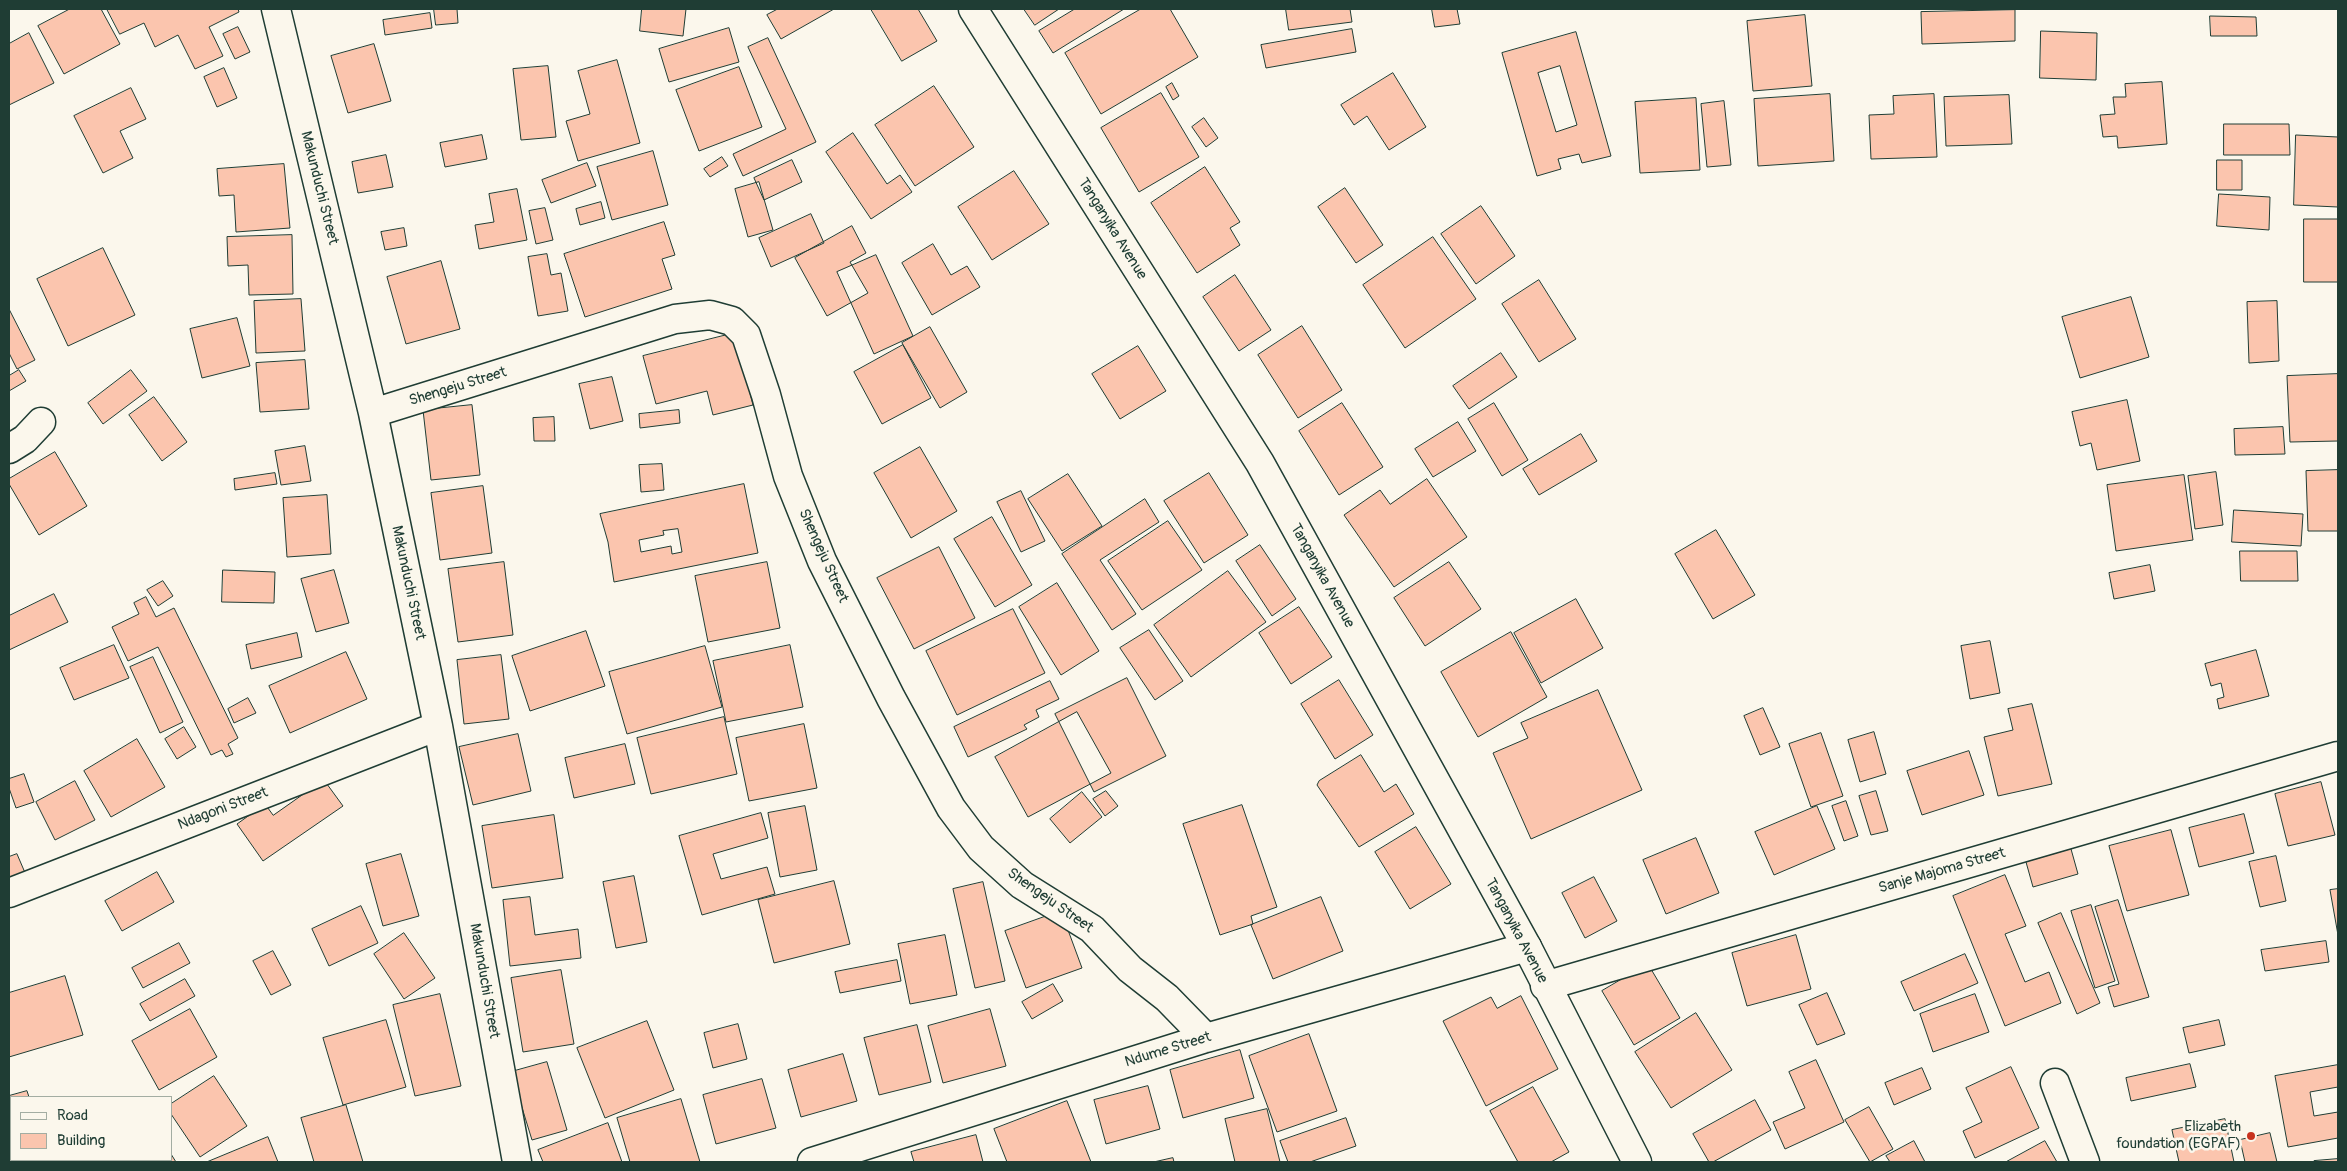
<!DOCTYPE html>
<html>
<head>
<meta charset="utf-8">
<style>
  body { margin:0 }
  #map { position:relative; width:2347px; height:1171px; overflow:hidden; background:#fbf7ec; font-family:Pangolin,sans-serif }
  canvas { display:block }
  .frame { position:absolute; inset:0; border:10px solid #1f3d34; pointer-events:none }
  .legend { position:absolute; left:10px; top:1096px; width:162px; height:65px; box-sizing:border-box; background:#fbf7ec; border:1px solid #a3ada2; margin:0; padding:6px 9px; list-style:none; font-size:15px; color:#1f3d34 }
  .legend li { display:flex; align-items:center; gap:10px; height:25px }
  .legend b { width:25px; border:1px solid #a3ada2 }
</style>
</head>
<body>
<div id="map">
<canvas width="2347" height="1171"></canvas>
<div class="frame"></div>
<ul class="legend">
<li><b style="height:6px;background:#fbf7ec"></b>Road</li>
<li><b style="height:14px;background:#fbc5ae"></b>Building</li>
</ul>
</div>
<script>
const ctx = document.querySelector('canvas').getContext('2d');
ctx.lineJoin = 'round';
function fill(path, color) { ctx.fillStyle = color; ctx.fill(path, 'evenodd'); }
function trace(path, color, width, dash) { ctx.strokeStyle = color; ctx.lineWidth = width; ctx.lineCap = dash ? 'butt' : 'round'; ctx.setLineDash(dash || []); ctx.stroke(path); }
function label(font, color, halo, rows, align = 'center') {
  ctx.font = font + ' Pangolin,sans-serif'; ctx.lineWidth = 5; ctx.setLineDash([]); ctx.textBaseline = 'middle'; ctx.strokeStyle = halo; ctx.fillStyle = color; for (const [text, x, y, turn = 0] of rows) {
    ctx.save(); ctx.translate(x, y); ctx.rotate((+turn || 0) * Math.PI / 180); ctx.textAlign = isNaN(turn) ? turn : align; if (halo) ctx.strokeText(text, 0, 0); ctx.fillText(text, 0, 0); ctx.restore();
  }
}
const building = new Path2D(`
  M70 9H101L120 44 64 74 38 26Z
  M107 9H238L239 12 209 27 223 56 195 69 178 35 155 47 144 23 120 34Z
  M434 9H457L458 23 436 25Z
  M642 9H686L683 36 640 31Z
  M778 9H834L781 39 767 15Z
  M871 9H918L937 41 902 61Z
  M1024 9H1059L1035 25Z
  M1075 9H1124L1053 53 1039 31Z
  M1141 9H1170L1198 57 1101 114 1065 53Z
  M1286 9H1350L1352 22 1289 30Z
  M1432 9H1457L1460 24 1435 27Z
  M2015 10V41L1922 44 1921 12Z
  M430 13 432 28 385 35 383 20Z
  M1805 15 1812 86 1753 91 1747 21Z
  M2210 16 2256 17 2257 36H2211Z
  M238 27 250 52 235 59 223 34Z
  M729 28 739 62 669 82 659 49Z
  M1352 29 1356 52 1266 68 1261 45Z
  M2041 31 2097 33 2096 80 2040 78Z
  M1576 32 1611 156 1582 163 1579 154 1558 159 1561 169 1537 176 1502 53ZM1560 66 1577 125 1556 132 1538 73Z
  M29 33 54 83 9 105V44Z
  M768 38 816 142 743 176 733 154 786 129 748 47Z
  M374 44 391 101 348 113 331 56Z
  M617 60 640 143 578 161 566 121 590 114 578 71Z
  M548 66 556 137 521 140 513 69Z
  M739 67 762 127 699 151 676 90Z
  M224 68 237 98 217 107 204 77Z
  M1393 73 1426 127 1389 150 1367 116 1354 125 1341 105Z
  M2162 82 2167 144 2118 148 2117 136 2103 137 2100 115 2115 114 2113 97H2126L2125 84Z
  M1172 83 1179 96 1173 100 1166 87Z
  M934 86 974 147 915 186 875 125Z
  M131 88 146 119 120 131 133 158 103 173 74 116Z
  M1161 93 1199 157 1139 192 1101 128Z
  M1830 94 1834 161 1758 166 1754 99Z
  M1934 94 1937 157 1871 159 1869 115 1894 114 1893 96Z
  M2009 95 2012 144 1946 146 1944 97Z
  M1696 98 1700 170 1640 173 1635 102Z
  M1724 101 1731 165 1707 167 1701 104Z
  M1204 118 1218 138 1206 147 1192 127Z
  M2224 124H2289L2290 155H2224Z
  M853 133 887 184 900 175 912 192 871 219 826 152Z
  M482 135 487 159 445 167 440 143Z
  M2296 135 2338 137V207L2294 205Z
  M653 151 668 205 612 220 597 167Z
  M386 155 393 187 358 193 352 162Z
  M722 157 728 166 710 177 704 169Z
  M792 160 802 182 764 200 754 178Z
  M2217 160H2242V190H2217Z
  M587 163 596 186 551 203 542 180Z
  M284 164 290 228 236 232 234 195 219 196 217 169Z
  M1205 167 1240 222 1230 228 1240 245 1197 273 1151 203Z
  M1014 171 1049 224 992 260 958 207Z
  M759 182 773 230 748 237 735 189Z
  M1345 188 1383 245 1356 263 1318 207Z
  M517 189 527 240 479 249 475 225 494 222 489 194Z
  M2219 194 2270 197 2269 230 2217 226Z
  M601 202 605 218 580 225 576 209Z
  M1481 206 1515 256 1476 284 1441 234Z
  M545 208 553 240 536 244 529 211Z
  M811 214 824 243 771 267 759 238Z
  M2304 219H2338V282H2304Z
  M664 222 675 255 662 259 672 289 585 317 564 254Z
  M852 226 866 253 850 262 868 293 827 316 795 258Z
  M404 228 407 246 385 250 381 232Z
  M292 235 293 294 249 295 248 265 228 266 227 237Z
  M1433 237 1476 299 1405 348 1363 285Z
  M933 244 951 275 967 266 980 287 932 315 902 263Z
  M103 248 135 315 68 346 37 279Z
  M547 254 551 275 561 273 568 311 538 316 528 257Z
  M876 255 913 336 874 354 837 272Z
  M441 261 460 329 406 344 387 277Z
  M1235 275 1271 330 1239 351 1203 297Z
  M1539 280 1576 339 1539 362 1502 304Z
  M2131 297 2149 357 2080 378 2062 317Z
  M301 299 305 351 256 353 254 301Z
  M2277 301 2279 361 2249 363 2247 302Z
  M9 309 35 360 17 369 9 353Z
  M237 318 250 366 202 378 190 329Z
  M1302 326 1342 390 1298 418 1258 355Z
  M930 327 967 392 940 408 902 343Z
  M735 333 753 405 713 415 707 391 656 404 643 356Z
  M903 345 931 398 882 424 854 372Z
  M1138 346 1166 391 1120 419 1092 374Z
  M1501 353 1517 377 1469 409 1453 386Z
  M305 360 309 409 260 412 256 363Z
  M19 370 26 381 9 391V376Z
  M131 370 147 391 103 424 88 403Z
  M2338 374V441L2290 442 2287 376Z
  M612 377 623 421 590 429 579 384Z
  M154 397 187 442 162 461 129 415Z
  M2127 400 2140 461 2097 470 2091 443 2080 446 2072 412Z
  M1342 403 1383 467 1339 495 1299 431Z
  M1494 403 1528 460 1502 476 1468 419Z
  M472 405 480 475 431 480 423 410Z
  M679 410 680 423 640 428 639 414Z
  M554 417 555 441H534L533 418Z
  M1458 422 1476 451 1433 477 1415 449Z
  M2283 427 2285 454 2235 455 2234 429Z
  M1581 434 1597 461 1539 495 1523 469Z
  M305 446 311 481 281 485 275 451Z
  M920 447 957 511 911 538 874 473Z
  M55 452 87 506 39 535 9 484V479Z
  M662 464 664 490 641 492 639 465Z
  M2338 470V531H2308L2306 471Z
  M2216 472 2223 525 2195 529 2188 476Z
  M275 473 277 484 235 490 234 479Z
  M1209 473 1248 535 1204 563 1164 501Z
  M1068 474 1102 526 1062 551 1028 499Z
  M2184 475 2193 540 2116 551 2107 485Z
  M1427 479 1467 537 1394 587 1344 515 1380 490 1390 504Z
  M744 484 758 553 614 582 608 542 600 514ZM678 529 682 552 672 554 671 546 641 552 639 540 664 535 663 531Z
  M483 486 492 553 440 560 431 493Z
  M1021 491 1045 541 1021 552 997 502Z
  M327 495 331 554 287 557 283 498Z
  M1145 499 1159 522 1100 560 1136 614 1112 630 1062 554Z
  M2234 510 2303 514 2301 546 2232 542Z
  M992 517 1032 585 995 607 954 539Z
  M1168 521 1202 570 1142 610 1108 561Z
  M1716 530 1755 595 1713 619 1675 554Z
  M1260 545 1296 599 1272 616 1236 561Z
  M939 547 975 618 914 649 877 578Z
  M2240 551H2297L2298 581H2241Z
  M504 562 513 635 458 642 448 569Z
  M767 562 780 628 708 642 695 576Z
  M1449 562 1481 609 1425 646 1394 598Z
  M2150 565 2155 591 2114 599 2109 573Z
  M223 570 275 572 274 603 222 602Z
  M334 570 349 623 316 632 301 579Z
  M1228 571 1266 622 1191 677 1154 625Z
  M163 581 173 596 158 606 147 590Z
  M1057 583 1099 651 1061 675 1019 607Z
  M54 594 68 622 9 650V616Z
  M146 597 156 617 174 608 238 738 228 744 233 754 226 757 222 750 211 755 158 647 128 661 112 627 139 614 134 603Z
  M1576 599 1603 648 1541 683 1514 633Z
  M1299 607 1332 657 1291 684 1259 633Z
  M1013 609 1045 673 957 715 926 651Z
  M1149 630 1183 681 1155 700 1120 648Z
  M586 631 605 686 530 711 512 656Z
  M1511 632 1547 697 1478 737 1441 672Z
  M297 633 302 657 251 669 246 645Z
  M1990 641 2000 693 1970 699 1961 646Z
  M114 645 129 678 74 700 60 668Z
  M790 645 803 707 726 722 713 661Z
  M705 646 722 707 627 734 609 672Z
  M2256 650 2269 696 2219 709 2217 699 2224 697 2221 683 2211 686 2205 664Z
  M346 652 367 699 290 733 269 686Z
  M501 655 509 719 464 724 457 660Z
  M153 657 183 722 160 733 130 667Z
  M1127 678 1166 756 1094 792 1055 714Z
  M1339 680 1373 735 1335 759 1301 704Z
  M1050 681 1059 699 1036 710 1039 717 1024 725 1027 729 968 757 954 727Z
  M1598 690 1642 790 1531 839 1493 753 1528 738 1521 723Z
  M248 698 256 713 234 723 228 709Z
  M2032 704 2052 784 1998 796 1984 737 2013 730 2008 709Z
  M1763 708 1780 747 1760 755 1744 716Z
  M1077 712 1111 773 1028 817 995 757Z
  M724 717 737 774 651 794 637 738Z
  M804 724 817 788 749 801 736 738Z
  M184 727 196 747 177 759 165 739Z
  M1874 732 1886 774 1860 782 1848 740Z
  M1821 733 1843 796 1811 807 1789 744Z
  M518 734 531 791 473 805 459 747Z
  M137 739 165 787 111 817 84 771Z
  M625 744 635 784 574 798 565 758Z
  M1969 751 1984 795 1922 815 1907 771Z
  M1361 755 1384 792 1396 784 1414 814 1359 847 1317 785 1319 781Z
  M24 774 34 802 16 808 9 788V779Z
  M324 780 343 806 263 861 237 824 265 804 273 815Z
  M75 781 95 820 55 840 36 802Z
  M2321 782 2335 835 2288 846 2275 794Z
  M1106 791 1118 806 1105 816 1093 799Z
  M1876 791 1888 831 1871 835 1859 796Z
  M1082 792 1102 817 1070 843 1050 819Z
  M1846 801 1858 836 1844 841 1832 806Z
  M1242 805 1277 907 1251 916 1253 924 1220 935 1183 824Z
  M805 806 817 870 780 877 768 813Z
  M1817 806 1835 849 1774 875 1755 832Z
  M761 813 768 838 713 854 721 879 767 867 775 894 702 915 679 836Z
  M2244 814 2254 853 2199 867 2189 828Z
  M554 815 563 878 492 888 482 826Z
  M1416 827 1451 884 1410 909 1375 852Z
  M2171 830 2189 895 2127 911 2109 846Z
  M1696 838 1719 893 1666 914 1643 860Z
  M2071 849 2078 874 2033 887 2026 862Z
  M17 854 26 875 9 882V857Z
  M401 854 419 916 383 926 366 864Z
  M2276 856 2286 901 2260 907 2249 862Z
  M157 872 174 902 122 931 105 901Z
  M2005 875 2026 926 2005 934 2025 982 2049 972 2061 1003 2005 1026 1953 896Z
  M634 876 647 942 616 948 603 882Z
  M1594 877 1617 921 1585 938 1562 893Z
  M834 881 850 944 774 963 758 900Z
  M983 882 1005 981 975 988 953 889Z
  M2338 889V935L2330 890Z
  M530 897 535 935 578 929 581 958 510 966 503 900Z
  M1321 897 1343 951 1273 979 1251 925Z
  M2118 900 2149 997 2114 1007 2108 987 2119 984 2095 907Z
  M2091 905 2115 981 2095 988 2071 911Z
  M361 906 378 943 329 966 312 929Z
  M1061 911 1082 968 1026 988 1005 931Z
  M2061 913 2100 1003 2077 1014 2038 923Z
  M404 933 435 978 404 999 374 954Z
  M945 935 957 995 910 1004 898 944Z
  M1796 935 1811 989 1747 1006 1732 953Z
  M2326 941 2329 962 2265 971 2261 950Z
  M179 943 190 963 143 988 132 968Z
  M273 951 291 985 271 995 253 961Z
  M1965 954 1978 983 1914 1011 1901 982Z
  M897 960 901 981 840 993 835 972Z
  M1648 964 1680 1018 1634 1045 1602 991Z
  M561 970 574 1044 523 1052 511 978Z
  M65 976 83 1035 9 1057V993Z
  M185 979 195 996 150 1021 140 1004Z
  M1053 984 1063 1001 1032 1019 1022 1002Z
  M1827 993 1845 1034 1817 1045 1799 1005Z
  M440 994 461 1086 415 1096 393 1005Z
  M1975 994 1989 1032 1933 1052 1920 1014Z
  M1521 996 1558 1069 1486 1106 1443 1021 1491 997 1497 1008Z
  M190 1009 217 1057 159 1090 132 1041Z
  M990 1009 1006 1066 943 1083 928 1026Z
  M1696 1013 1732 1070 1671 1108 1635 1052Z
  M386 1020 406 1087 343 1105 323 1038Z
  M2219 1020 2225 1045 2189 1053 2183 1028Z
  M647 1021 674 1090 605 1118 577 1048Z
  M738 1024 747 1059 713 1068 704 1033Z
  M917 1025 931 1082 879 1095 864 1038Z
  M1309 1034 1337 1111 1277 1132 1249 1056Z
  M1240 1050 1254 1098 1183 1118 1170 1070Z
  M843 1054 857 1101 801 1117 788 1070Z
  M1816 1060 1844 1122 1785 1149 1773 1122 1805 1108 1789 1072Z
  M547 1062 567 1130 532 1140 511 1072Z
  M2190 1064 2196 1087 2131 1101 2126 1078Z
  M2338 1065V1087L2310 1092 2314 1116 2338 1112V1138L2288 1147 2275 1076Z
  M2011 1067 2039 1128 1975 1158 1963 1131 1982 1122 1966 1088Z
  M1922 1068 1931 1089 1894 1105 1885 1083Z
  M214 1076 247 1126 200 1157 171 1114V1104Z
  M762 1079 776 1128 716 1144 703 1095Z
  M1148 1086 1160 1129 1106 1144 1094 1100Z
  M1533 1087 1569 1152 1551 1162H1518L1490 1111Z
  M27 1091 29 1097H11V1160L101 1161 9 1162V1096Z
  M681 1099 700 1162H630L617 1118Z
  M1755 1100 1771 1130 1713 1162H1709L1693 1134Z
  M1067 1101 1091 1162H1007L994 1129Z
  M346 1105 363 1162H314L301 1118Z
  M1869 1107 1893 1149 1870 1162 1845 1120Z
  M1267 1109 1280 1162H1235L1225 1119Z
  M1346 1118 1356 1146 1310 1162H1288L1280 1141Z
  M2225 1119 2234 1162H2179L2172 1130Z
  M608 1123 622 1162H543L538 1150Z
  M2270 1133 2277 1162H2245L2240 1140Z
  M976 1135 983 1162H914L911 1152Z
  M268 1137 278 1162H207Z
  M1914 1141 1925 1162H1890L1886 1156Z
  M2045 1141 2057 1162H2006Z
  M171 1154 176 1162H135L133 1160H171Z
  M1173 1158 1174 1162H1154Z
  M2338 1159V1162H2314V1161Z`);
fill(building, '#fbc5ae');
trace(building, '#1f3d34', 1);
const minor = new Path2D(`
  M276 9 373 413 438 726 517 1162
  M373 413 675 319 710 315 732 321 746 335 766 395 788 476 822 561 891 698 951 808 981 848 1022 885 1092 929 1130 969 1167 998 1206 1038
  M9 449 25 439 41 422
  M9 893 438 726
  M1545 986 2338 756
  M2055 1083 2085 1162
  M812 1162 1206 1038 1527 947`);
const major = new Path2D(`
  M973 9 1260 463 1527 947 1637 1162`);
trace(minor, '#1f3d34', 31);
trace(major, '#1f3d34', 31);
trace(minor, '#fbf7ec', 28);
trace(major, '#fbf7ec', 28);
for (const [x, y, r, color] of [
  [2251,1136,5,"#c8321e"]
]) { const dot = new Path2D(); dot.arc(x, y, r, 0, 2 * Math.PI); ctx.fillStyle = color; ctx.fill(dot); trace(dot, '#fbf7ec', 2); }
label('15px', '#1f3d34', '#fbf7ec', [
  ["Makunduchi Street",319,188,76],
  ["Tanganyika Avenue",1112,229,58],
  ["Shengeju Street",458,387,-17],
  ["Shengeju Street",823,556,66],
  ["Tanganyika Avenue",1322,576,61],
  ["Makunduchi Street",408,583,78],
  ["Ndagoni Street",223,809,-21],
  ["Sanje Majoma Street",1942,871,-16],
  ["Shengeju Street",1050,901,35],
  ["Tanganyika Avenue",1516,931,62],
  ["Makunduchi Street",484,981,80],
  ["Ndume Street",1168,1050,-17]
]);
label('15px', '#1f3d34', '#fbf7ec', [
  ["Elizabeth",2241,1127],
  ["foundation (EGPAF)",2241,1144]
], 'right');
</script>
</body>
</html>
